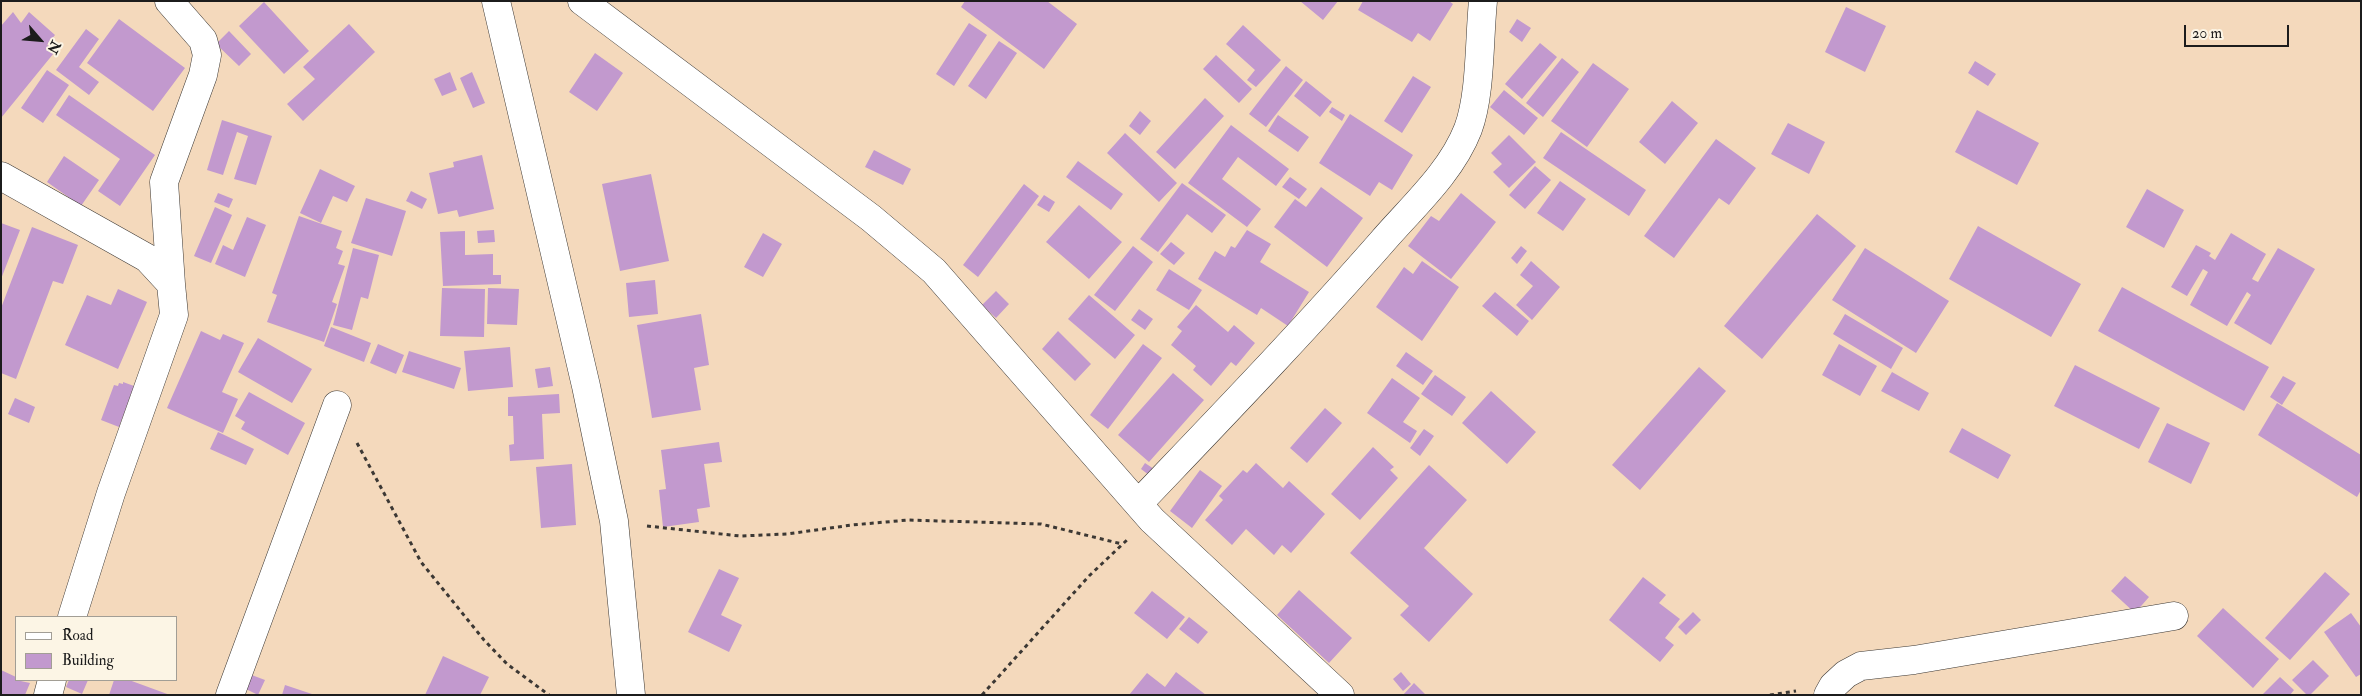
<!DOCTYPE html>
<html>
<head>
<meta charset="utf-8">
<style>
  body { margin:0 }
  #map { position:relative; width:2362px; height:696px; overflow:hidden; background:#f4d9bc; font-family:"IM FELL Double Pica",serif }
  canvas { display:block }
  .frame { position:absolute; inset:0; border:2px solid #1c1c1c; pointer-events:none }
  .legend { position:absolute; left:15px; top:616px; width:162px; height:65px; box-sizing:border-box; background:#fcf5e5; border:1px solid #a29e95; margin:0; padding:6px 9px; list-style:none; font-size:15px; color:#1c1c1c }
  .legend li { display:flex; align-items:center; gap:10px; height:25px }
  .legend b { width:25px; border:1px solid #a29e95 }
  .north { position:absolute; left:15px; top:15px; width:50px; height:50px; -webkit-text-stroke:4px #fcf5e5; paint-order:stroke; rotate:117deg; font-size:14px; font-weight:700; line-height:20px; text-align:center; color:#1c1c1c }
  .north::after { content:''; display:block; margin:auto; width:18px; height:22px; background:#1c1c1c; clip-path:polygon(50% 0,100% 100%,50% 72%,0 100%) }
  .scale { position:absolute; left:2184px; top:25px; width:105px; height:22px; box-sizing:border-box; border:2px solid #1c1c1c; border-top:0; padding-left:6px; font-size:15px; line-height:18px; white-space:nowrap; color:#1c1c1c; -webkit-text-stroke:4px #fcf5e5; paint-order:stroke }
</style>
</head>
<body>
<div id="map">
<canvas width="2362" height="696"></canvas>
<div class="frame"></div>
<ul class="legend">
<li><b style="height:6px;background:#fff"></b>Road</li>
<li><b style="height:14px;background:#c299ce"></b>Building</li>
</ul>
<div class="north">N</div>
<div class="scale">20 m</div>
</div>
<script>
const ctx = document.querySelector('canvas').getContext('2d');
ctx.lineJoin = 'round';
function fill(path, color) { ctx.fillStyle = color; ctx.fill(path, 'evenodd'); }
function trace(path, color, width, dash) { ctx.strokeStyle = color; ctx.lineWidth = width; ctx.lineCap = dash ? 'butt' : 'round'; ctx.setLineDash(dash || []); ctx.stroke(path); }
fill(new Path2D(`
  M965 1H1047L1077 24 1044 69 961 7Z
  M1300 1H1338L1323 20Z
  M1363 1H1449L1453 4 1430 41 1418 33 1412 42 1358 10Z
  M264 2 309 51 284 74 239 26Z
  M1846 7 1886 26 1865 72 1825 52Z
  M13 12 21 23 29 12 55 35 47 45 58 48 1 118V26Z
  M119 19 185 68 153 111 87 63Z
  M1517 19 1531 28 1522 42 1509 32Z
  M969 23 987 35 954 86 936 74Z
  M349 24 375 52 303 121 287 104 315 79 303 67Z
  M1243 25 1281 60 1256 87 1247 80 1255 70 1226 44Z
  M86 29 99 39 79 67 99 82 89 95 56 70Z
  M229 31 251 54 239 66 216 44Z
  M999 41 1017 53 986 99 968 86Z
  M1540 43 1557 57 1522 99 1505 84Z
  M595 53 623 73 597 111 569 92Z
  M1216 55 1252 89 1239 103 1203 69Z
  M1562 58 1579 72 1543 117 1526 103Z
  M1975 61 1996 74 1988 86 1968 73Z
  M1593 63 1629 89 1587 147 1551 121Z
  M1286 66 1303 80 1266 127 1249 114Z
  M47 70 69 85 43 123 21 108Z
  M450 72 457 90 442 96 434 79Z
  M472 72 485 103 473 108 460 78Z
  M1413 76 1431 87 1402 133 1384 121Z
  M1306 81 1332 102 1320 117 1294 96Z
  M1504 90 1538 118 1524 135 1490 107Z
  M69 95 155 155 120 206 98 191 120 159 56 115Z
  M1205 98 1224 116 1175 169 1156 152Z
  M1672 101 1698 123 1665 164 1639 142Z
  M1332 107 1345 115 1342 121 1329 112Z
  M1977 110 2039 143 2017 185 1955 152Z
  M1140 111 1151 121 1140 135 1129 126Z
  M1350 114 1413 155 1392 190 1379 182 1370 196 1319 163Z
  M1278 115 1309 137 1298 152 1268 131Z
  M222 120 272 136 256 185 234 179 248 136 237 132 223 175 207 170Z
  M1788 123 1825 142 1809 174 1771 154Z
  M1231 125 1289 169 1276 186 1238 157 1222 179 1261 209 1247 227 1188 183Z
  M1561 132 1646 190 1629 216 1543 158Z
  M1125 133 1177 183 1159 202 1107 153Z
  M1509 135 1536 162 1509 188 1493 172 1502 164 1491 153Z
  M1716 139 1756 168 1729 205 1719 198 1674 258 1644 236Z
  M874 150 911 169 903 185 865 167Z
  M482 155 494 209 459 217 457 210 438 214 429 173 454 167 453 162Z
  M64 156 99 180 81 206 47 182Z
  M1078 161 1123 194 1111 210 1066 177Z
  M1535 166 1551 180 1525 209 1509 195Z
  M320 169 355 186 347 202 333 196 321 223 300 213Z
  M651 174 669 261 620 271 602 184Z
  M1290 177 1307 189 1299 199 1282 187Z
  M1560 181 1586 199 1563 231 1537 213Z
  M1182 183 1226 215 1212 233 1187 214 1158 252 1140 239Z
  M1024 184 1039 196 978 277 963 265Z
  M1321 187 1363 218 1327 267 1274 227 1295 199 1306 207Z
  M2147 189 2184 210 2164 248 2126 227Z
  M411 191 427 199 422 209 406 201Z
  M218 193 233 199 229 208 214 202Z
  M1461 193 1496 222 1451 279 1408 246 1431 216 1439 221Z
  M1044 195 1055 202 1049 212 1037 205Z
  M366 198 406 211 392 256 351 243Z
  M1079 205 1122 242 1089 279 1046 242Z
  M215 207 232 215 211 263 194 256Z
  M1817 214 1856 246 1762 359 1724 326Z
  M299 216 342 231 336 248 343 251 338 264 345 266 332 302 337 304 324 342 267 322 277 295 272 293Z
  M247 217 266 225 245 277 215 264 223 245 233 250Z
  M1 223 20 230 1 279Z
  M1978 226 2081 284 2051 337 1949 279Z
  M32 227 78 245 63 284 53 281 16 379 1 373V308Z
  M494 230 495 242 478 243 477 231Z
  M1247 230 1271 244 1260 262 1309 292 1288 326 1261 308 1257 315 1198 279 1215 251 1225 257 1231 246 1235 248Z
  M465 231V255L493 254V275H501V284L443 286 440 232Z
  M763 233 782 244 763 277 744 267Z
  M2231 233 2266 254 2252 279 2258 282 2278 248 2315 269 2271 345 2234 323 2251 295 2247 292 2227 326 2190 305 2208 272 2203 269 2187 296 2171 287 2196 245 2211 253 2209 256 2215 260Z
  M1171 242 1185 253 1174 265 1160 254Z
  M1133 246 1153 262 1115 311 1094 295Z
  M1521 246 1527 251 1517 264 1511 258Z
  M353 248 379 255 368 299 361 297 352 330 333 325Z
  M1865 248 1949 301 1916 353 1832 300Z
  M1422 261 1459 287 1422 341 1376 307 1404 267 1413 274Z
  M1531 261 1560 287 1532 320 1516 305 1533 286 1520 275Z
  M1169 269 1202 290 1189 310 1156 290Z
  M655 280 658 314 629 317 626 283Z
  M2122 287 2269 367 2244 411 2098 331Z
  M442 288 485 289 484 337 440 336Z
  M488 288 519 289 517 325 487 324Z
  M118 289 147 302 118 369 65 345 87 295 111 305Z
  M996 291 1009 304 996 318 982 305Z
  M1495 292 1529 321 1517 336 1482 306Z
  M1089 295 1135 335 1115 359 1068 319Z
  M1196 305 1228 332 1234 325 1255 343 1236 366 1231 362 1211 386 1193 370 1196 366 1171 345 1182 331 1177 327Z
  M1139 309 1153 319 1145 330 1131 320Z
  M701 314 709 365 694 368 701 410 652 418 637 325Z
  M1845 314 1903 348 1891 369 1833 334Z
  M331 327 371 343 364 362 324 346Z
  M201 331 220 340 223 334 244 343 222 392 238 399 223 433 167 408Z
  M1058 331 1091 364 1075 381 1042 349Z
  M258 338 312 369 292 403 238 372Z
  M378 344 404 355 396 374 370 363Z
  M1143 344 1162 358 1108 429 1090 415Z
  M1839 344 1877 366 1860 396 1822 375Z
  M510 347 513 387 468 391 464 351Z
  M409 351 461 368 454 389 402 372Z
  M1406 352 1433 371 1423 385 1396 366Z
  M2075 365 2160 408 2139 449 2054 406Z
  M550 367 553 386 538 388 535 369Z
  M1699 367 1726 391 1640 490 1612 465Z
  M1892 372 1929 393 1919 411 1881 391Z
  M1173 373 1204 400 1149 462 1118 435Z
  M1435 375 1466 397 1452 416 1421 394Z
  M2283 376 2296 383 2282 405 2270 397Z
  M1392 378 1420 398 1403 422 1417 431 1410 443 1367 413Z
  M123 382 134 386 119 427 101 420 114 385 118 386 119 383 123 384Z
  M1491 391 1536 432 1507 464 1462 423Z
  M249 392 305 423 288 455 241 429 245 422 235 416Z
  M559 394 560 413 542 414 544 459 510 461 509 445 514 444 513 416H508V397Z
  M15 398 35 407 29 423 8 414Z
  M2277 403 2361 455V490L2357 497 2258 435Z
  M1325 408 1342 423 1307 463 1290 448Z
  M2167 423 2210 443 2191 484 2148 462Z
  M1962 428 2011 455 1998 479 1949 452Z
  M1424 429 1434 436 1420 456 1410 448Z
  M218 432 254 449 246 465 210 449Z
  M719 442 722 462 704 464 710 507 697 509 699 522 663 527 659 490 666 489 661 450Z
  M1373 447 1394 467 1390 470 1398 478 1360 520 1331 494Z
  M1145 463 1154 469 1149 475 1141 469Z
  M1256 463 1283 488 1289 481 1325 514 1291 553 1282 545 1274 555 1246 529 1232 545 1205 520 1223 500 1219 496 1243 470 1247 473Z
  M572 464 576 525 541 528 536 467Z
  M1429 465 1467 500 1424 548 1473 594 1429 642 1400 615 1409 606 1350 553Z
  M1200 470 1222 486 1192 528 1170 511Z
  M719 569 739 578 721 615 742 625 729 652 688 632Z
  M2325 572 2350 594 2290 660 2265 638Z
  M2125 576 2149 597 2135 613 2111 591Z
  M1643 577 1666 595 1659 603 1680 619 1665 638 1674 645 1660 662 1609 620Z
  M1299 590 1352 638 1329 663 1277 615Z
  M1152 591 1185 617 1167 639 1134 613Z
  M2223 608 2279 659 2253 688 2197 636Z
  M1693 612 1701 620 1686 635 1678 627Z
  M2351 613 2361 627V674L2356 677 2324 632Z
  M1189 617 1208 632 1198 644 1179 629Z
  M443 656 489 677 480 695H425Z
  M2313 660 2329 676 2310 695H2307L2292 680Z
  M1 670 16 677V680L30 683 25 695H1Z
  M1176 672 1206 695H1129L1147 673 1165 687Z
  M1401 672 1411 684 1403 691 1393 679Z
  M249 674 265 680 258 695 242 687Z
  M2280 677 2294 690 2290 695H2262Z
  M69 680H88L82 694 66 687Z
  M114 680H129L170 695H109Z
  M1414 683 1426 695H1403Z
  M285 685 312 694V695H282Z`), '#c299ce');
const minor = new Path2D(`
  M169 1 203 40 207 55 203 75 164 182 171 284
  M496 1 586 386 614 521 631 695
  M582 1 871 218 934 271 1152 520 1340 695
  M1 176 147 258 171 284 174 315 111 493 72 617
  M1138 504C1220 418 1302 333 1381 243 1411 208 1451 173 1468 129 1481 94 1479 40 1483 1
  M48 695 52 680
  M230 695 337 405
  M1828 695 1833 686 1846 674 1861 666 1914 660 2174 616`);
trace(minor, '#3c3834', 29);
trace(new Path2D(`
  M357 443 421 562 484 640 507 664 549 695
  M647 526 740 536 787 534 852 525 908 520 1041 524 1122 544
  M982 695 1089 576 1128 539
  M1770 695 1796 691`), '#3c3834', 3, [4, 4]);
trace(minor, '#fff', 28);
</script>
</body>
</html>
